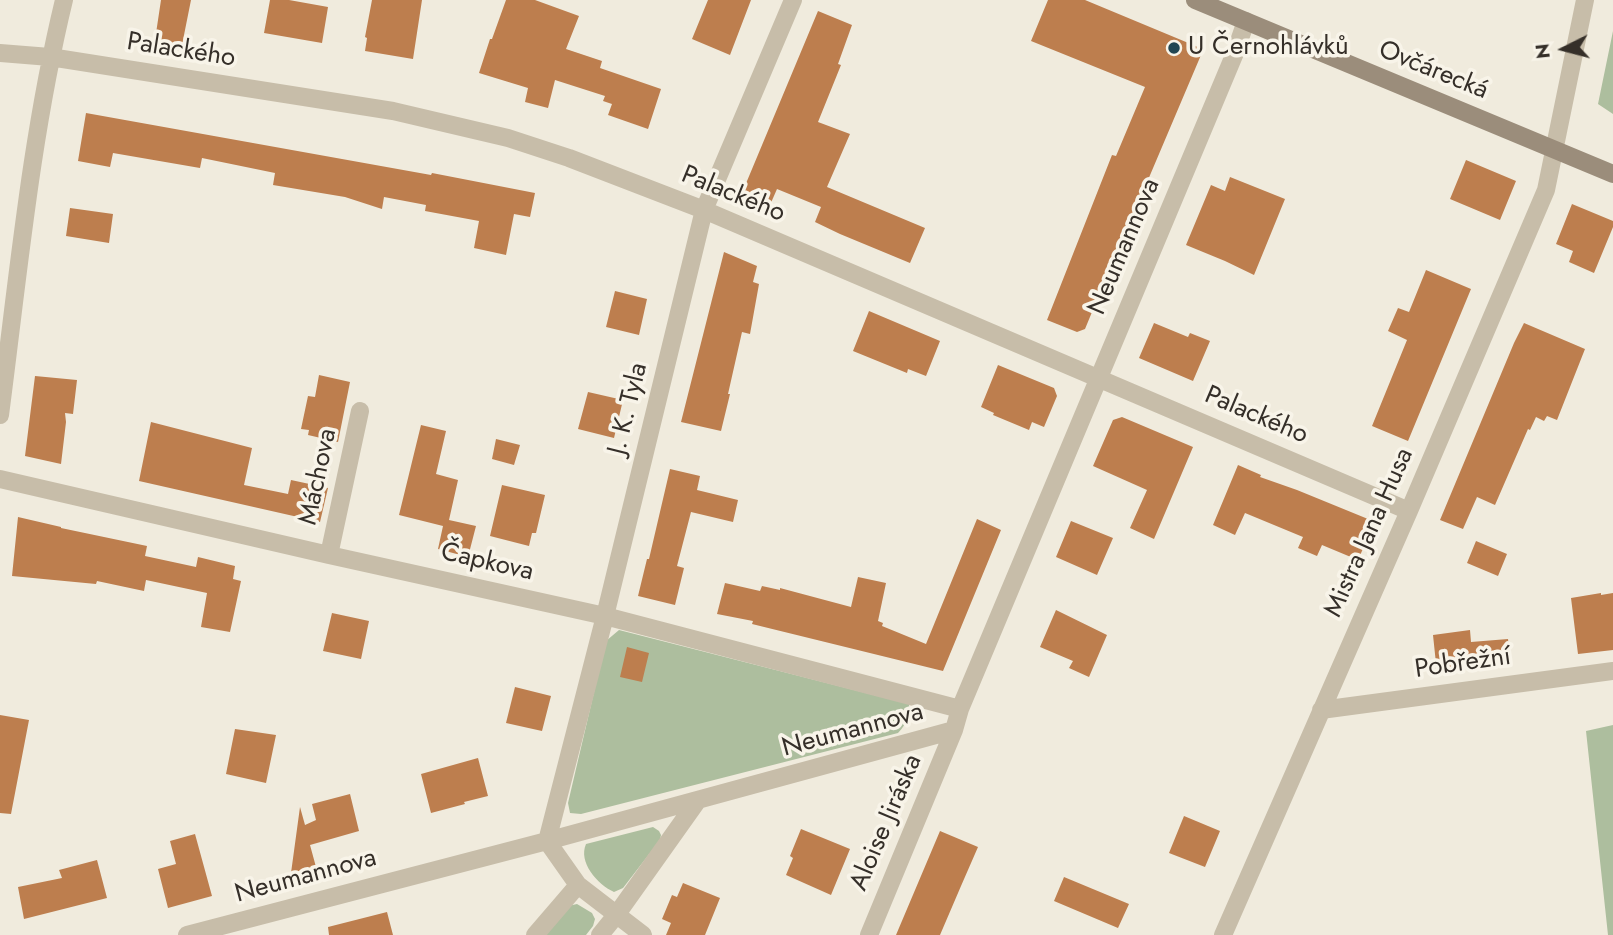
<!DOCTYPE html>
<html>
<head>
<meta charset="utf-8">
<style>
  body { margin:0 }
  #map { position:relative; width:1613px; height:935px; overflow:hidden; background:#f0ebdd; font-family:Jost,sans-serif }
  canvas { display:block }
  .north { position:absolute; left:1529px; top:14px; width:70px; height:70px; -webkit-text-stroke:5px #f8f4e9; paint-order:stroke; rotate:264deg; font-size:19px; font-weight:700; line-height:28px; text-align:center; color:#352f29 }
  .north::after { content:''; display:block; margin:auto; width:24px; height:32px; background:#352f29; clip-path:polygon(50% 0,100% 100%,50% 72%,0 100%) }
</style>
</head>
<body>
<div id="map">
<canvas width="1613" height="935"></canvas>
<div class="north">N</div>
</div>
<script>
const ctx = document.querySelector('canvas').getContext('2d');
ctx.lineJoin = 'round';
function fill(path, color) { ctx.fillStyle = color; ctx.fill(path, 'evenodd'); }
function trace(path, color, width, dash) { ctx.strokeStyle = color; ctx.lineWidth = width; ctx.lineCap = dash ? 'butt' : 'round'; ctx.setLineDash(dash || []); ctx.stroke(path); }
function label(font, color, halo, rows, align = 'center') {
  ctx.font = font + ' Jost,sans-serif'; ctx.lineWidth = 7; ctx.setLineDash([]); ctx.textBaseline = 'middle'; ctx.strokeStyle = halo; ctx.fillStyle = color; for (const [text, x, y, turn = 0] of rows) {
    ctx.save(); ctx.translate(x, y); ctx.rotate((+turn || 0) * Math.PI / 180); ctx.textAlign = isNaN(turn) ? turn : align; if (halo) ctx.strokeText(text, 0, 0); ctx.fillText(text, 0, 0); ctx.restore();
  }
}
fill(new Path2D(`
  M1613 31V114L1598 104Z
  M619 630 909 704C910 717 907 723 898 733L581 814 570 813 568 803 606 641Z
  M1613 725V935H1608L1586 731Z
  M653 827 659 831 661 835 660 840 623 888 614 892C597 884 578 862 586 844Z
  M577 904 592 913 595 919 593 926 586 935H543L568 906Z`), '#adbe9e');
fill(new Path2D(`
  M161 0H191L182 45 155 40Z
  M270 0H289L328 7 322 43 264 33Z
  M372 0H422L413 59 365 51 367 38 365 37Z
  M506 0H535L579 16 566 49 602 61 600 68 661 89 648 129 608 115 612 104 603 101 605 96 555 80 548 108 525 102 528 88 479 73 490 39H492Z
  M708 0H751L730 55 692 39Z
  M1048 0H1085L1198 47 1201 55 1145 187 1144 186 1085 329 1077 332 1047 320 1112 155 1116 156 1145 87 1031 41Z
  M818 11 852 25 838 64 841 65 818 122 850 134 827 187 925 228 910 263 840 234 815 222 821 207 777 189 770 205 742 193Z
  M86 113 431 175 432 173 535 193 530 217 514 214 506 255 474 248 479 221 425 211 426 205 384 197 382 209 345 197 273 185 275 173 202 158 200 168 113 153 110 167 78 161Z
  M1466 160 1516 181 1500 220 1450 199Z
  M1230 177 1285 199 1254 275 1225 261 1186 245 1211 185 1225 191Z
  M1572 204 1613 221V227L1594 273 1569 262 1573 251 1556 244Z
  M70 208 113 214 109 243 66 236Z
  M724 252 757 266 753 282 759 284 750 334 742 332 728 394H730L721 431 681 422Z
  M1426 270 1471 289 1408 441 1372 426 1407 340 1388 331 1398 308 1409 312Z
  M615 291 647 299 639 335 606 327Z
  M869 311 940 341 926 376 908 369 907 373 853 351Z
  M1154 323 1188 337 1190 333 1210 341 1193 381 1139 358Z
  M1524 323 1585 349 1557 420 1547 416 1544 421 1536 417 1530 430 1528 429 1495 505 1477 497 1463 529 1440 520 1514 343Z
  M998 365 1054 388 1057 396 1044 427 1032 422 1029 430 993 415 994 413 981 407Z
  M319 375 350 382 338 442 308 435 309 430 301 429 308 396 315 397Z
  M35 376 77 380 73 414 65 413 66 422 61 464 25 456Z
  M588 392 623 400 614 438 578 429Z
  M1122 417 1193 447 1154 539 1130 528 1147 490 1093 466 1113 420Z
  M151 422 252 448 244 485 288 494 291 480 328 488 320 522 139 481Z
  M421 425 446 431 436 474 458 480 449 520 476 526 468 557 438 549 443 526 399 515Z
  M496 439 520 445 514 465 492 459Z
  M1238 465 1261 475 1260 477 1297 490 1368 519 1372 528 1358 560 1322 545 1317 556 1298 548 1303 537 1245 513 1235 535 1213 525Z
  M670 469 700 476 697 490 738 500 733 522 691 512 677 566 684 568 675 605 638 596 647 559H649Z
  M502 485 545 495 536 533H532L529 546 490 536Z
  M18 517 61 527V528L147 546 145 556 196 567 198 557 235 566 233 579 241 581 230 632 201 627 207 593 146 580 144 591 97 581 96 584 12 576Z
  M977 519 1001 530 943 671 752 624 753 621 717 614 725 583 760 591 762 586 780 590V588L851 607 858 577 886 583 878 621 883 623 882 626 926 644Z
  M1071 521 1113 538 1097 575 1056 557Z
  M1476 541 1507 554 1498 576 1467 563Z
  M1601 593V595L1613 593V650L1578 654 1571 598Z
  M1056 610 1107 635 1089 677 1069 668 1073 661 1040 647Z
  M332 613 369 621 361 659 323 651Z
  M1470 630 1471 642 1508 639 1510 661 1437 673 1433 635Z
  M627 647 649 653 642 682 620 677Z
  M515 687 551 696 542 731 506 723Z
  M0 715 29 720 11 814 0 813Z
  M235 729 276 735 266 783 226 774Z
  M478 758 488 796 464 802 465 804 431 813 421 774Z
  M350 794 359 831 310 845 316 867 291 873 300 807 305 825 316 820 312 804Z
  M1184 816 1220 831 1205 867 1169 853Z
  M801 829 850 849 831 895 786 875 793 858 790 856Z
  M940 831 978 847 961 886 940 935H896Z
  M195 834 212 896 168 908 158 869 176 864 170 841Z
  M97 860 107 898 24 919 18 887 62 878 59 870Z
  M1064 877 1129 904 1118 928 1054 901Z
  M683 883 720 898 705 935H666L671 923 662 919 672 895 677 897Z
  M387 912 393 935H329L328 927Z`), '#bd7e4e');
trace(new Path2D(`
  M0 53 50 57 393 111 508 138 569 158 704 210 1409 511
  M0 415C18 277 31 136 64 0
  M0 479 329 555 605 616 960 709
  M329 555 360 411
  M1321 710 1613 671
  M187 935 547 841 954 730
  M535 935 578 885
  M600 935 617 914 698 800
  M643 935 578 885 547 841 605 616 704 210 793 0
  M869 935 954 730 960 709 1235 53 1246 21
  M1223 935 1409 511 1546 190 1585 0`), '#c7bda9', 18);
trace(new Path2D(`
  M1195 0 1613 174`), '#9b8d7b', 18);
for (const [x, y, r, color] of [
  [1174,48,7,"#214653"]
]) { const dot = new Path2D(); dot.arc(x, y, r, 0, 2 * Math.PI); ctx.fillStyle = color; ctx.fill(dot); trace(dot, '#f8f4e9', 2.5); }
label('26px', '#352f29', '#f8f4e9', [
  ["U Černohlávků",1188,48]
], 'left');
label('26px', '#352f29', '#f8f4e9', [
  ["Palackého",181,51,9],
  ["Ovčárecká",1433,71,22],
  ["Palackého",733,195,22],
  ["Neumannova",1125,247,-67],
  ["J. K. Tyla",629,409,-76],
  ["Palackého",1256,416,23],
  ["Máchova",319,477,-78],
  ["Mistra Jana Husa",1370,533,-66],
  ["Čapkova",487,563,13],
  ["Pobřežní",1463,664,-8],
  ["Neumannova",853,731,-15],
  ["Aloise Jiráska",887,823,-67],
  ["Neumannova",306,877,-15]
]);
</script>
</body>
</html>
